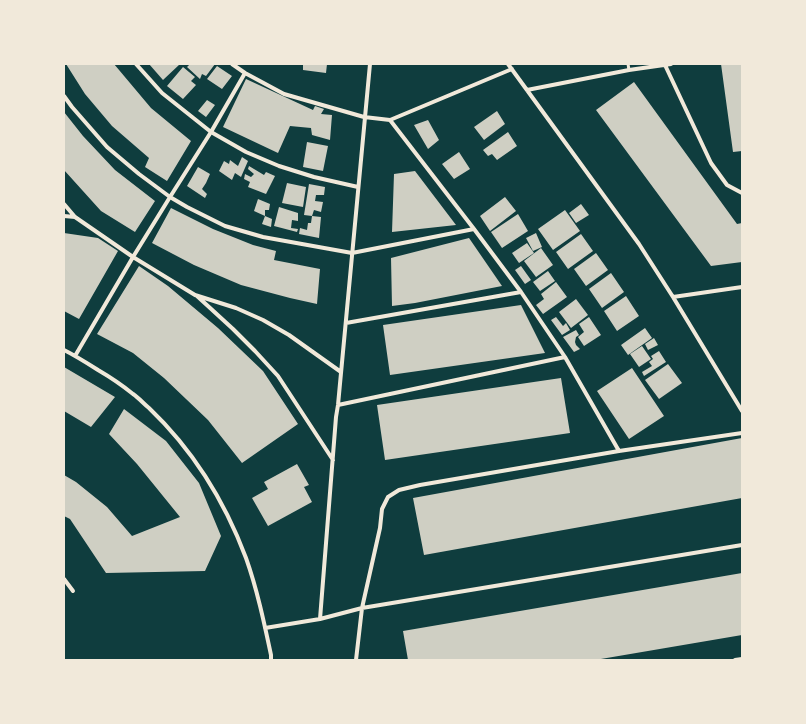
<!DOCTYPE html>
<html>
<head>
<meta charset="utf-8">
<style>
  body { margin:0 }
  #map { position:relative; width:806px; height:724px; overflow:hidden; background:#0f3d3e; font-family:Merriweather,serif }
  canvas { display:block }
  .frame { position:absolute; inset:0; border:65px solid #f1e9da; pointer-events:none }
</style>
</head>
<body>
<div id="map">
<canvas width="806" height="724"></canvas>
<div class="frame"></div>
</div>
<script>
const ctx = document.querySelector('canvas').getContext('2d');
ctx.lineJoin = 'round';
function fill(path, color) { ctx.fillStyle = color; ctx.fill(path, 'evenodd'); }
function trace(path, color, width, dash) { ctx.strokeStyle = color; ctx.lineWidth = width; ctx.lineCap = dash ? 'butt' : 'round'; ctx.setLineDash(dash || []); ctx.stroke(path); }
fill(new Path2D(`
  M66 64H114L151 108 191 141 167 181 145 167 149 158 112 126 85 94Z
  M149 64H180L163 80Z
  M190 64H215L206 76 202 74 200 79 187 67Z
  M303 64H327L326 73 303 70Z
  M721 64H742V151L733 152Z
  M217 66 232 76 222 89 207 79Z
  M183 67 195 77 191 81 196 85 183 99 167 86Z
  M246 79 313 110 315 106 324 109 321 114 332 115 330 140 312 135 311 128 290 126 278 153 223 127Z
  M634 82 737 224 742 223V262L711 266 596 110Z
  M207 100 215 105 206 117 198 111Z
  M497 111 505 124 484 140 474 127Z
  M64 112 83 136 115 170 155 201 135 232 101 211 64 170Z
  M428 120 439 140 428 149 414 125Z
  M508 132 517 146 497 160 492 154 488 156 483 150Z
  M307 142 328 146 323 171 303 167Z
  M459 152 470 169 454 179 442 164Z
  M242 157 248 161 241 177 235 173 232 180 219 171 224 161 229 164 230 160 238 166Z
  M249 166 264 175 266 172 275 176 266 194 248 187 250 182 244 179 245 174 251 177 254 174 248 169Z
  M198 167 210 174 206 183 202 189 207 194 205 198 187 186Z
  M415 171 456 225 392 232 394 174Z
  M287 183 306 187 303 207 282 203Z
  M309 184 325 187 324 195H316L315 201 323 202 321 212 314 210 312 216 321 217 319 238 299 234 300 228 307 230 308 223H311L312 216 304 215Z
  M505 197 516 211 490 231 480 216Z
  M258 199 270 204 269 210H265V216L254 211Z
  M581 204 589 215 576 223 569 213Z
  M279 207 298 213V221L292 220 291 228 298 229 297 232 274 226Z
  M171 208 213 229 253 245 276 251 274 260 320 269 317 304 290 298 241 285 194 265 152 243Z
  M565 210 580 231 553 250 538 229Z
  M518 214 528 231 502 248 491 232Z
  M265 216 272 219 271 227 262 224Z
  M64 233 98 238 118 251 79 319 64 311Z
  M536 233 542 247 533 251 526 238Z
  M581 234 593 251 568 269 556 252Z
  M469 238 502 286 415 303 392 306 391 258Z
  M527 243 534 253 519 263 512 253Z
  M541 248 553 265 536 277 524 261Z
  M596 253 608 270 586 286 574 269Z
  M139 266 168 286 218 328 263 371 298 424 242 463 208 420 164 378 133 353 97 334Z
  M521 266 531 280 525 284 515 270Z
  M548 271 555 281 540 291 533 282Z
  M611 273 624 292 602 308 589 289Z
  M556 282 567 297 543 314 536 305 544 299 541 294Z
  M626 296 639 316 617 331 604 311Z
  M576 299 588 315 571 328 559 312Z
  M521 305 545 353 390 375 383 325Z
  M556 317 563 326 566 323 570 330 562 335 551 320Z
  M589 317 601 335 584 346 578 337 584 332 579 324Z
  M645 328 652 338 628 355 621 345Z
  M576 330 579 335 576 337 575 342 576 345 580 349 574 352 563 337Z
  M654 338 658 345 648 350 645 344Z
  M642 346 651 359 639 367 630 354Z
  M659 351 666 362 644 376 642 372 652 366 649 362 653 359 651 356Z
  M668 364 682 383 659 399 645 380Z
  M64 367 115 397 91 427 64 411Z
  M632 368 664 416 629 439 597 391Z
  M561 378 570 433 385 460 377 405Z
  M124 409 166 441 199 483 221 536 205 571 106 573 70 519 64 516V475L76 482 107 507 132 536 180 517 137 464 109 434Z
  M742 438V498L424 555 413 498Z
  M297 464 309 485 304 487 312 502 268 526 252 498 268 489 264 482Z
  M742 573V635L595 660H408L403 631Z`), '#cfcfc3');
trace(new Path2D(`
  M628 64 629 70`), '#f1e9da', 3);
trace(new Path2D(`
  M136 64 162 93 211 132 246 152 279 166 314 177 358 187
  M232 64 245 73 284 94 364 117 390 120
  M508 64 639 244 673 297 742 411
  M665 65 711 163 727 185 742 193
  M512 69 390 120 474 229 521 292 565 357 619 451
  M527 90 629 70 671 64
  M64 96 72 107 107 147 139 174 170 197 187 207 225 226 263 237 352 253 474 229
  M64 204 75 217 133 257 195 295 236 308 263 320 289 335 341 372
  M64 216 75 217
  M197 296 233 329 255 351 278 376 333 460
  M673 297 742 287
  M346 323 521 292
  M64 350C76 356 87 363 98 370 110 377 122 385 133 394 139 398 144 404 149 408 192 449 225 502 246 558 257 589 264 622 271 655V660
  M75 356 133 257 170 197 211 132 245 73
  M338 405 565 357
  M64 579 73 591
  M320 619 336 417 338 405 370 64
  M265 628 320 619 362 608 742 545
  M356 660 362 608 380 528 382 509 388 497 399 490 420 485 619 451 742 433
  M735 660 742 659`), '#f1e9da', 4);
</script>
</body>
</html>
